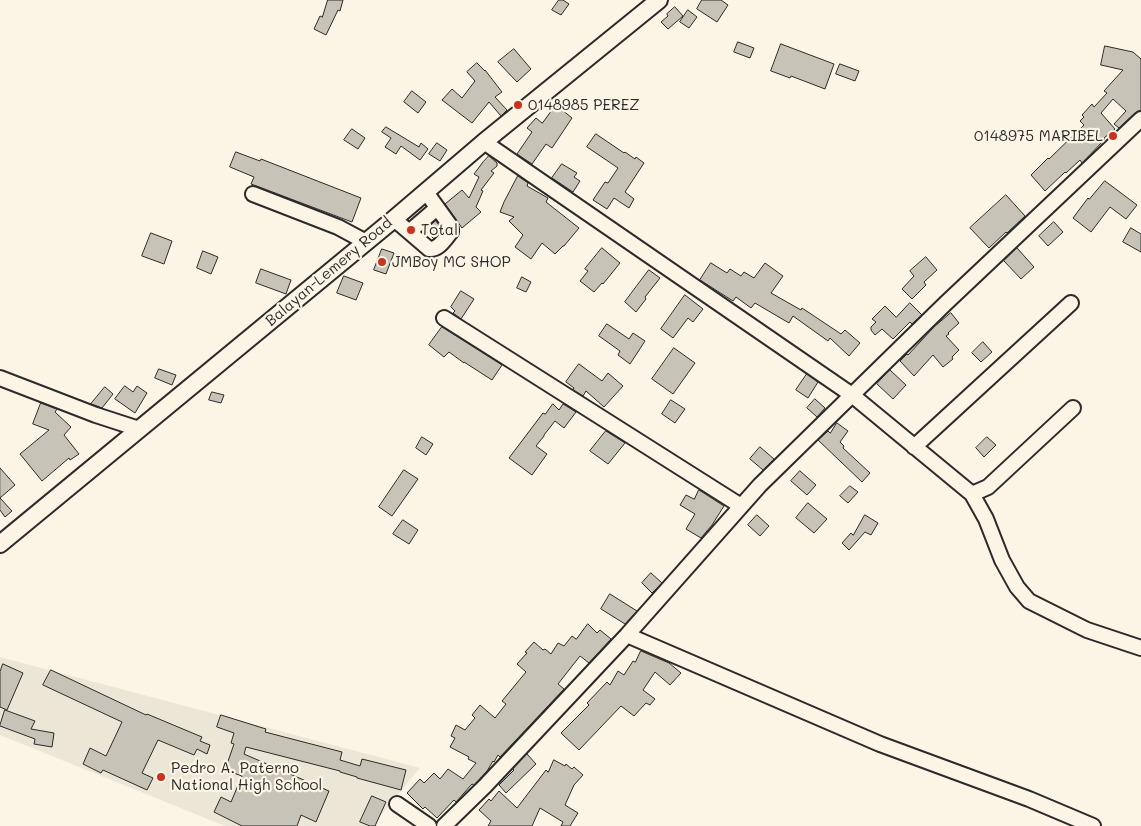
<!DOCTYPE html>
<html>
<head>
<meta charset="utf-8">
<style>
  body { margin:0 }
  canvas { display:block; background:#fcf5e5 }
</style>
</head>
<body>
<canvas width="1141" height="826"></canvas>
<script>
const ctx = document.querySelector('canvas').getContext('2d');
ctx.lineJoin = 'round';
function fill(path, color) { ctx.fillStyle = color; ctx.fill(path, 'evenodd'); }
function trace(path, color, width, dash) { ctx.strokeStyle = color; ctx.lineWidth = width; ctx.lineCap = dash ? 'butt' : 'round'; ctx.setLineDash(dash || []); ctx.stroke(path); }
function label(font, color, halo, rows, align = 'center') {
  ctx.font = font + ' Mali,sans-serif'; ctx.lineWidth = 4.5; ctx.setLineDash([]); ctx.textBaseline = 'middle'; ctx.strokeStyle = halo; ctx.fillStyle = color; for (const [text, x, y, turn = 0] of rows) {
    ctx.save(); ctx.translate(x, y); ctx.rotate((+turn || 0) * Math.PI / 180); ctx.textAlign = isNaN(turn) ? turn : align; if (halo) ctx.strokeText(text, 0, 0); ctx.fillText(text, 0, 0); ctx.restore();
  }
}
fill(new Path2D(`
  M0 657 420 768 372 826H225L0 735Z`), '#ece6d7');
const building = new Path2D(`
  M328 0H343L340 11 338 10 326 35 314 29 320 16 322 17Z
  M559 0H563L569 4 561 15 552 10Z
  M702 0H721L728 5 717 22 697 9Z
  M675 7 683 16 668 29 661 22 668 16 667 14Z
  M688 10 697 17 689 28 680 22Z
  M738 42 754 48 750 58 734 52Z
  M781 44 834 64 825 89 791 76 790 78 771 71Z
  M1105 46 1133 52 1141 59V110L1135 113 1119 128 1114 124 1126 111 1113 99 1101 113 1115 129 1104 138 1105 139 1082 163 1080 160 1066 173 1065 172 1045 191 1031 175 1048 158 1049 159 1084 125 1080 121 1084 117 1082 115 1092 104 1094 107 1107 93 1104 91 1123 70 1101 65Z
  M514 49 531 69 517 82 498 62Z
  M477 63 485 71V70L502 92 495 97 507 110 501 116 489 102 472 123 442 100 452 89 462 98 475 81 467 72Z
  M840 64 859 71 855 81 836 74Z
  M412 91 426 102 418 113 404 102Z
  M556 105 572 118 552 148 546 144 532 164 517 154 532 132 527 128 536 118 542 123Z
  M386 127 419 147 421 143 428 149 420 160 401 146 396 154 385 147 391 138 382 132Z
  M352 129 365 138 358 149 344 140Z
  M596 134 624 153 625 152 635 159 636 157 644 163 625 192 634 199 629 208 614 198 607 209 593 200 605 182 608 183 618 168 587 147Z
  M437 143 447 150 440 161 429 154Z
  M236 152 260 161 261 159 361 198 352 222 251 184 254 177 230 167Z
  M489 156 497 163V166L491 171 494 173 481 190 483 191 476 207 481 212 462 228 445 204 462 190 469 198 479 177 474 174 483 162Z
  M562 164 577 173 574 177 580 181 573 192 552 178Z
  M518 176 528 183 527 186 548 198 546 202 579 228 564 246H563L555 254 542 243 531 259 515 247 523 235 509 221 514 217 500 212 504 202Z
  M1105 181 1137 205 1126 219 1110 207 1091 232 1073 218 1088 198 1089 199Z
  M1006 195 1025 216 1007 233 1006 232 989 248 970 228Z
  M436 221 442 229 434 239 425 230Z
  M1054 222 1063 232 1048 246 1039 236Z
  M1131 228 1141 234V252L1123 242Z
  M151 233 172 241 164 264 142 256Z
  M602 248 620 263 603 284 602 283 594 292 580 281 588 271 585 269Z
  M1017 248 1034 267 1021 279 1004 261Z
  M382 249 394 253 386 274 374 270Z
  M203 251 218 257 211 274 197 268Z
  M926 257 937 270 924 282 926 285 912 299 902 289 914 276 910 271Z
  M711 263 727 273 730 269 741 276 744 272 754 278 765 263 783 276 771 293 801 310 802 308 841 334 845 330 860 343 849 356 830 338 828 341 793 316 789 323 755 303 751 308 736 297 733 301 700 280Z
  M261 269 291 280 286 294 256 283Z
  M649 270 660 278 645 297 646 299 636 312 625 302Z
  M344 276 363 283 356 300 337 293Z
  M522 277 531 282 526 292 517 288Z
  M461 291 474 299 461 319 453 313 455 311 451 307Z
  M685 295 703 309 693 322 688 318 673 338 661 329Z
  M910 303 922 315 912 324 910 322 893 339 882 329 875 335 871 330V327L876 322 872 319 885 306 896 317Z
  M951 313 959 323 948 333 949 334 946 336 959 350 952 357 953 359 943 367 933 355 914 376 900 361 907 354 908 355 934 327Z
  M607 324 629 339 633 333 645 341 630 364 618 355 620 351 599 336Z
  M442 327 502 365 492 380 464 362V363L449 352 444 357 429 345Z
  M983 342 992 352 981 362 972 353Z
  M674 348 695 363 673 394 652 379Z
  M579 364 602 381 608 373 623 386 604 407 586 391 583 396 573 390 574 388 566 382Z
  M159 369 176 375 172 385 155 378Z
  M890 370 906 385 893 399 877 384Z
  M807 374 818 382 808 398 796 390Z
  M125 386 133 392 137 386 147 393 135 413 115 399Z
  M105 387 113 394 102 408 91 404Z
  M212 392 224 395 221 403 209 400Z
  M815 399 825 408 817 417 807 408Z
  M671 400 685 409 675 423 662 414Z
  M41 403 57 409 55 412 71 427 64 435 79 454 70 460 69 458 42 481 20 454 49 430 33 424Z
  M553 404 559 410 563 404 576 412 564 428 555 421 544 435V436L536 446 547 454 532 475 509 458 543 413 545 414Z
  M837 423 848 431 840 442 844 446 843 448 870 473 862 482 818 440 828 431 830 433Z
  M606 431 625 443 608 464 590 451Z
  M422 437 433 444 426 455 416 448Z
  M987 437 996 445 984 457 976 448Z
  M760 447 774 459 763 470 750 459Z
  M0 468 15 485 0 498 12 511 5 517 0 510Z
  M404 470 418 479 392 516 379 507Z
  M800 471 816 485 807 495 791 481Z
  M850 486 858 492 848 503 840 496Z
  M699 490 724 506 712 525 701 538 686 529 695 514 680 505 686 495 694 499Z
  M808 503 827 519 814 533 796 518Z
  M757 515 769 526 760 536 748 525Z
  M865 515 878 523 871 535 865 532 849 550 842 543 851 533 853 535Z
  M403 520 418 530 409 544 393 534Z
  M651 573 662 583 652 593 642 583Z
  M610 594 637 611 625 624 601 609Z
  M588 624 597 633 600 630 611 639 589 663 580 656 558 684 564 689 500 757 498 755 494 762 493 761 487 771 474 785 472 784 456 802 454 800 437 818 425 807 423 809 407 793 420 779 424 783 434 773 440 779 448 769 463 779 476 763 468 759 469 757 450 747 455 738 451 736 456 725 465 730 475 718 472 715 480 705 495 718 506 704 502 701 526 672 517 664 527 653 525 652 534 642 543 650 545 649 551 654 558 643 564 646 572 636 576 639Z
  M641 651 669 663 681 673 670 685 655 672 643 690 655 699 650 705 646 703 634 716 621 706 579 750 561 733 589 705 587 703 607 682 610 685 618 671 624 675 633 661 635 662Z
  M3 664 23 673 7 710 0 707V672Z
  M51 670 146 715 147 714 202 737 200 741 210 745 207 754 197 749 194 755 158 740 142 773 153 778 147 790 103 770 101 773 83 764 90 748 106 756 122 722 43 685Z
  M5 710 35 721 31 729 54 733 52 747 34 744 35 739 0 726Z
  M221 715 266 729 265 732 342 752 340 760 360 766 362 759 406 770 401 790 357 778V777L340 772V771L246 747 244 754 329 791 316 822 301 815 297 826H242L214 812 221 797 231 802 242 776 225 770 234 744 231 743 234 733 217 727Z
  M527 754 536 764 506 793 499 785 514 770 513 769Z
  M554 760 565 766 566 764 572 769 574 767 583 775 574 785 565 805 578 813 570 826H561L563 822 540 808 532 826H488L491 821 479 810 489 799 491 801 499 791 517 808 546 770 548 772Z
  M372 796 386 802 375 826H370L360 822Z`);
fill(building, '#c8c3b7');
trace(building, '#2b2b2b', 1);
const minor = new Path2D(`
  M484 142 852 395 972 494 986 519 1002 560 1017 587 1029 601 1087 630 1141 648
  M253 194 338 227 366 242
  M394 219 429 249C439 250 445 239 451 232V229L449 224 426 192
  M409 232 437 208
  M444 318 741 506
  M0 378 96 415 139 429
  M914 447 1071 303
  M972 494 988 487 1073 408
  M627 635 880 744 1029 799 1093 826
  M397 804 429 826
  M444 826 485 786 627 635 760 485 946 303 1141 119`);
const major = new Path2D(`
  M0 544 394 219 484 142 659 0`);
trace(minor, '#2b2b2b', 18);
trace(major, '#2b2b2b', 20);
trace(minor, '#fcf5e5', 14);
trace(major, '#fcf5e5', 16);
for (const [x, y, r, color] of [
  [518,105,5,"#c8321e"],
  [1113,136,5,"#c8321e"],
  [411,230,5,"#c8321e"],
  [382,262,5,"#c8321e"],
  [161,777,5,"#c8321e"]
]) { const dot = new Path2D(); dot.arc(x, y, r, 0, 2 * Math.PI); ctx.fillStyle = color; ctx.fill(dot); trace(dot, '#fcf5e5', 2); }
label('15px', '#2b2b2b', '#fcf5e5', [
  ["0148985 PEREZ",528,105],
  ["0148975 MARIBEL",1103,136,"right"],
  ["Total",421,230],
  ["JMBoy MC SHOP",392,262],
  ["Pedro A. Paterno",171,768],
  ["National High School",171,785]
], 'left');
label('15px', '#2b2b2b', '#fcf5e5', [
  ["Balayan-Lemery Road",329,272,-40]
]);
</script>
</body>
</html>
